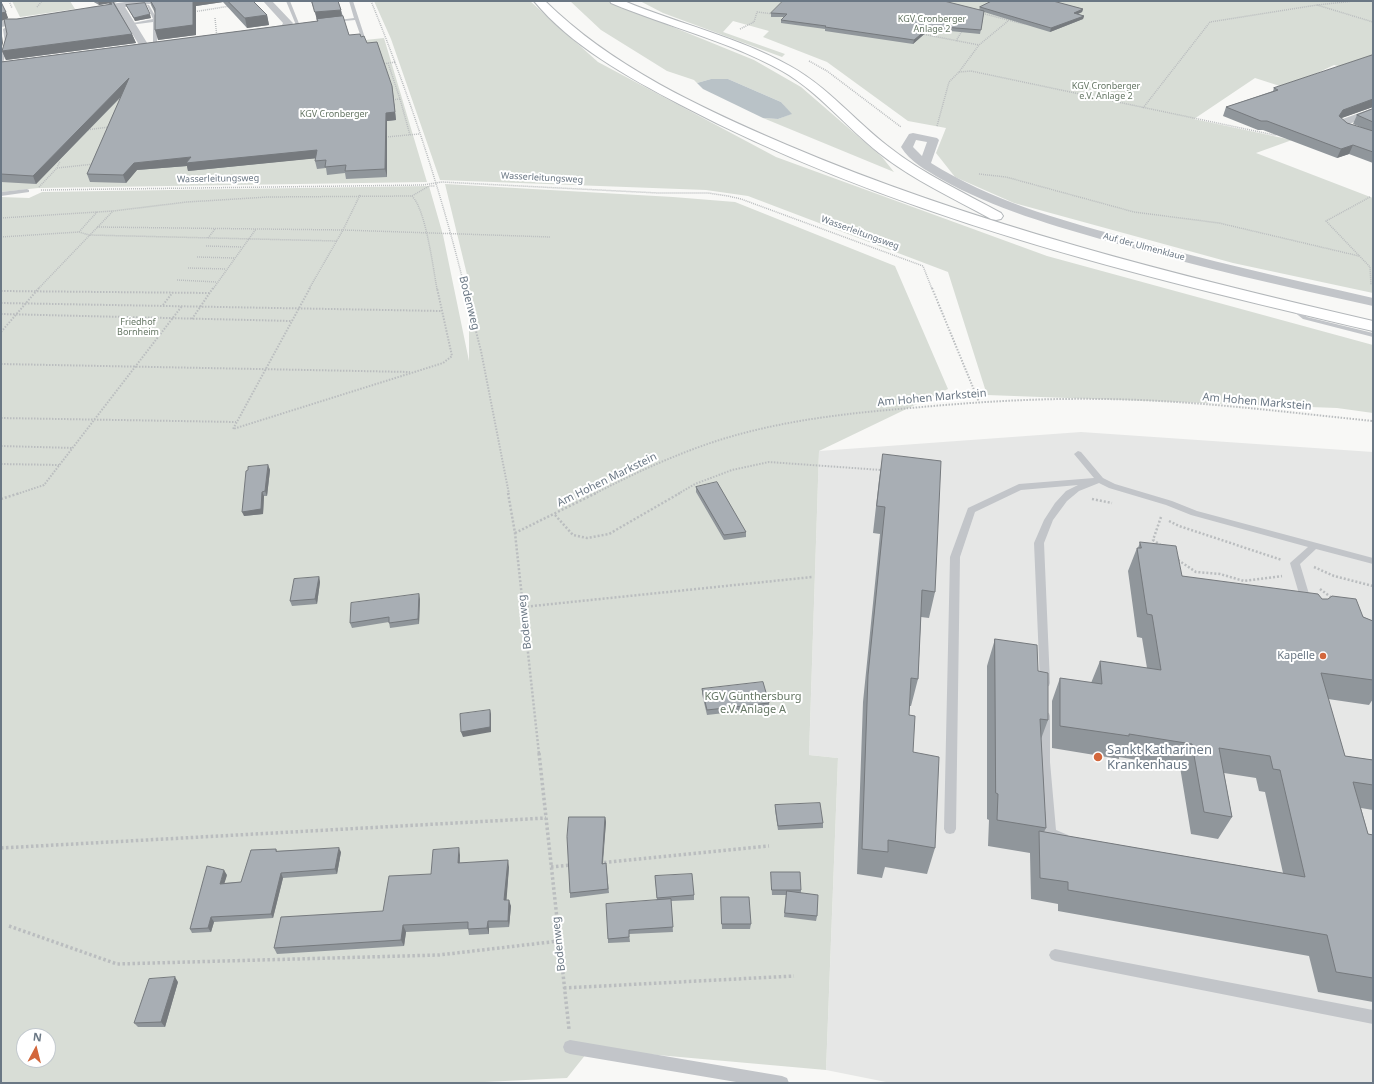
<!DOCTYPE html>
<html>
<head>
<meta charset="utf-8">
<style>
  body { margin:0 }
  #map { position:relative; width:1374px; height:1084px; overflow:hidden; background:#f8f8f6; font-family:"Noto Sans",sans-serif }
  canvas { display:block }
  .frame { position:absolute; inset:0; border:2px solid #6a7784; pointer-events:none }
  .north { position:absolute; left:16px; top:1028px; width:40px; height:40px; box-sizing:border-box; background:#fff; border:1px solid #c3c9ce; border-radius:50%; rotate:7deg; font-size:11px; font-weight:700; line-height:16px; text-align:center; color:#6a7784 }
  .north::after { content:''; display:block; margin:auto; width:14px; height:18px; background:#d3673c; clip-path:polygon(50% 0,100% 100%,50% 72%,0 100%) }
</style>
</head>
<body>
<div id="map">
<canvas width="1374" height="1084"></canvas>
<div class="frame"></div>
<div class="north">N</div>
</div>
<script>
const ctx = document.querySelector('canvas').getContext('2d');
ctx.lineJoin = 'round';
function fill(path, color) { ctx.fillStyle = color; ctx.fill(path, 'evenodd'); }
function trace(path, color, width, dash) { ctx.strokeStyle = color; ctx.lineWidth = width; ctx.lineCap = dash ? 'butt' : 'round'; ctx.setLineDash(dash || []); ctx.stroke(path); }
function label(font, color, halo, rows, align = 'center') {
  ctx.font = font + ' "Noto Sans",sans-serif'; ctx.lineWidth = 4; ctx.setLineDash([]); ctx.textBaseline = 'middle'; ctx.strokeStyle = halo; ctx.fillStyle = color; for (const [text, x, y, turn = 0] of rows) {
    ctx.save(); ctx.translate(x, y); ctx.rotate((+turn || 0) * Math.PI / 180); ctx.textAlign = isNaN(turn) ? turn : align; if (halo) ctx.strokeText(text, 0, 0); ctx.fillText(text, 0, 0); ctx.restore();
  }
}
fill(new Path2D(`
  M1081 432 1373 452V1083H891L826 1070 838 758 809 755 819 451Z`), '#e6e7e6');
fill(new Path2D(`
  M12 1H70L75 9 20 17Z
  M374 1H530L598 62 776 157 1047 256 1373 345V413L1337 408 987 395 948 272 748 196 706 190 440 180 391 39Z
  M570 1H609L754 60 801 87 882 157 894 172 763 118 778 119 791 114 781 102 728 79H711L697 83 694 80 667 71 601 30Z
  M640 1H1373V60L1351 69 1334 65 1286 88 1255 78 1194 119 1292 140 1256 153 1373 198V293L1233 263 1014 203 955 177 936 153 946 128 908 121 827 62 763 37 769 31 733 21 723 32 785 54 782 57 663 13Z
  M384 38 427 182 38 188 1 192V85L225 55Z
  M445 184 673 197 735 202 895 266 948 389 819 451 809 755 838 758 826 1070 590 1049 567 1078 464 1083H1V197L29 198 42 192 429 186 443 235 469 361V283ZM24 1036H48V1060H24Z`), '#d8ddd6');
fill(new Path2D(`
  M711 79H728L781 102 792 114 778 119 763 118 703 89 697 83Z`), '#b9c2c7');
const motorway = new Path2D(`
  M534 1H545C612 67 701 108 787 145 975 225 1174 275 1373 321V331C1140 277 891 216 679 104 629 78 570 45 534 1Z
  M610 1H624C679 24 738 37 790 66 828 87 855 121 889 147 923 174 963 192 1001 213L1003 216 1001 219 996 220 991 219C953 198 913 180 879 153 846 127 819 92 782 71 729 41 668 27 611 3Z`);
trace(motorway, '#b3b7ba', 2);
trace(new Path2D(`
  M9 1 12 8
  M371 1C409 94 441 191 465 289
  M1354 1 1317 5 1373 22
  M37 7 42 1
  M193 12 230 6
  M981 13 1023 24 1028 23
  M215 18 217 38
  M740 29 754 22 757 12 773 14
  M922 34 979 45
  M956 41 962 31
  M809 61 827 71 901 127
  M388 63 400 99 391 100
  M382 64 396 62
  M959 72 979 45 1008 21
  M400 99 410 135
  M1143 108 1210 22 1317 5
  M937 126 949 82 959 72 971 71 1274 135 1279 134
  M86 130 109 127
  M386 137 419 134
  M57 168 94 164
  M979 174 1006 177 1134 212 1219 223 1359 256
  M39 187 57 168 60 161
  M41 190 423 185 442 182 658 193H708L728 196 741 199 923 266 932 289
  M412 196C426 210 433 268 437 289
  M1370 197 1326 221 1370 267 1371 285
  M1 218 113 211 187 202 268 197 412 196 429 186H435
  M97 227 343 230 550 237
  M79 232 97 212
  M1 237 79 232 89 235 337 241
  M208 238 215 229
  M206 246 242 247
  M197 257 234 258
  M188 268 226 269
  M177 280 217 282
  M38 289 113 211
  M213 289 256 229
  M309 289 343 230 360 195`), '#babdbf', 1.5, [1, 1]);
trace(new Path2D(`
  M310 288 233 429 443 363 452 356 437 288
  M465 288 481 351 509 494
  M932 288 979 402
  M1 291 210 293
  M1 303 441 311
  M163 305 173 292
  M1 314 291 321
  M192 319 213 288
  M1 332 39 288
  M1 364 410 372
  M1 418 236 422
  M1 446 73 448
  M1 464 59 465
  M17 494 44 485 182 306
  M594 494C637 472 680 452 726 438 786 420 849 413 911 408 974 402 1038 398 1102 399 1193 400 1283 412 1373 421
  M678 494 695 484 732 470 769 462 881 470`), '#babdbf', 2, [1.5, 1.5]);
trace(new Path2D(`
  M508 493 515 533 539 754
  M1 499 20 493
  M1092 499 1112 503
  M555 515 573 535 587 538 609 534 680 493
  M1161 517 1153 540 1162 546
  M1169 521 1179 526 1282 560
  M515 533 596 493
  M1178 560 1196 572 1220 574 1244 581 1282 576
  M1314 567 1334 576 1373 586
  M1320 589 1332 598
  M523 607 812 577`), '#babdbf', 2.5, [2, 2]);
trace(new Path2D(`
  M539 753 569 1029
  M1 848 546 818
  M599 863 769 846
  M551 867 571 865
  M9 926 117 964 439 955 559 941
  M564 988 794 976`), '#babdbf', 3.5, [2.5, 2.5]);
fill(new Path2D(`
  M286 1H290L300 26 296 25Z
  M349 1H353L365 38 361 37 355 20 333 22 331 21 354 18Z
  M147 5H149L157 19V45L155 46 153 45V22L130 25 128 24 153 19Z
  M5 28 7 29 9 43 3 63 1 64V55L5 43 3 29Z
  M27 189 29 190V192L1 196V192Z
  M1291 305 1307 317 1373 333V337L1303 319 1289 308V306Z
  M1078 451 1081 452 1103 478 1115 484 1172 501 1197 511 1373 558V564L1316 549 1300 564 1312 604 1310 606H1304L1302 604 1290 563 1308 547 1191 515 1166 505 1109 488 1099 483 1079 491 1067 501 1053 520 1044 543 1050 683 1049 686 1045 687 1041 686 1040 683 1034 543 1044 520 1055 503 1066 491 1078 485 1021 490 975 512 960 557 956 829 954 833 950 834 946 833 944 829 950 557 968 508 1019 484 1094 478 1074 454Z
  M1045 712 1049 713 1050 716V762L1056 830 1068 835 1070 839 1068 843 1064 844 1046 837 1044 833 1040 762V716L1041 713Z
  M1055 949 1373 1010V1024L1055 961 1051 959 1049 955 1051 951Z
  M570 1040 782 1076 787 1078 789 1083H742L570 1054 565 1052 563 1047 565 1042Z`), '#c2c5c9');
fill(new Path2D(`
  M132 1H154L150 4 125 7 149 46 147 48H141L117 9 90 13 85 10 90 7Z
  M263 1H272L291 21 293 23 289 29 262 34 259 33 257 31 259 29 282 25 283 23Z
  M30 17 35 20 33 22 1 27V21Z
  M1373 108V115L1349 124 1373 134V141L1344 131 1337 125 1340 120Z
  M913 133 937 138 939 140 931 163C990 200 1057 219 1123 237 1205 260 1289 279 1373 298V306C1286 287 1199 267 1114 243 1055 226 994 209 941 179 926 170 910 162 901 147L909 134ZM916 140 927 142 922 156 913 147Z`), '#c2c5c9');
fill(motorway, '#fff');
fill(new Path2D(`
  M92 1H123L114 2 132 34 136 43 6 60 2 51 7 34 4 20 1 21V2L8 18 7 19H17L110 5 109 3 99 5Z
  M150 1H253L267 15 269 25 247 28 223 2 196 6V35L158 40 155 13 151 5Z
  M311 1H338L349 35 361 37 367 43 393 93 396 120 387 121V177L346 179 345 173 327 175 326 168 317 169 315 161 316 158 188 171 187 166 137 170 126 183 90 182 87 174 121 97 36 184 1 182V62L318 21Z
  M992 1H1058L1056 2 1083 9 1082 12 1078 14 1084 16 1083 19 1050 32 984 12 980 34 930 29 913 44 825 31V29L781 23V20L784 17H771V13L979 10 980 7Z
  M126 5 151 18 135 21 128 8Z
  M1373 55V107L1341 118 1347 123 1363 128 1353 124 1357 115 1373 109V163L1349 154 1337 158 1263 130H1258L1223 116 1226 107 1273 91 1274 88Z
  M883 454 935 592 929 618 921 617 918 679 911 706H909V715L913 752 935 848 927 874 885 867 882 878 857 874 863 702 880 534 873 533 879 480Z
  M268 465 270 470 267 496H264L263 514 244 516Z
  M696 487 746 532V537L724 540 696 492Z
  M1140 542 1182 576 1322 599 1373 621V699L1369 705 1328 699 1345 756 1373 760V810L1361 808 1368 834 1373 835V1002L1318 992 1309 956 1058 911V904L1031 899 1030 853 988 846 989 820 987 819V666L995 639 1038 671 1048 720 1041 739 1046 828 1044 832 1283 873 1265 792 1259 791 1256 778 1224 773 1232 817 1218 839 1191 834 1180 767 1119 757V759L1052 748V701L1060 678 1091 683 1100 661 1147 668 1142 638 1137 637 1128 571 1137 548H1138Z
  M319 577 320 582 317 604 292 606 290 601Z
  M420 599 419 624 390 628 389 622 352 628 350 623Z
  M702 689 769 703V708L707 715 702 694Z
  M775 805 823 823V828L778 830 775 810Z
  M605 817 606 822 603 864 606 863 609 893 570 898V893Z
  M276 849 277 851 341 852 337 874 283 878 273 918 214 922 211 932 192 933 190 929 227 875 224 883 241 882Z
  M460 855V863L509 867 506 900 511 906 509 927 489 928V934L469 935 468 929 406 932 404 946 277 954 274 948 383 911 431 874Z
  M771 872 801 890V893L817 916 816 921 784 917 786 895H772L771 877Z
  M655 876 694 895V900L671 901 673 932 629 934 630 942 608 943V939L657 900Z
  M721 897 751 924 750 929H722Z
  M178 982 165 1027H138L134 1023Z`), '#90969b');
fill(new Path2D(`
  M98 1H123L99 5Z
  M193 1H222L223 2 196 6V35L158 40 155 30Z
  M1083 9 1082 12 1073 16 1074 13Z
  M341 10 342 18 317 21 315 12Z
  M6 12 8 18 1 21V13Z
  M150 14 151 18 135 21 134 18Z
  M267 15 269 25 247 28 245 18Z
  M1084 16 1083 19 1050 32 1051 28Z
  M931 26 930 29 913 44 914 40Z
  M1 29 3 43 1 50Z
  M132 34 136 43 6 60 2 51Z
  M129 78 131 86 36 184 33 176Z
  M392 86 396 120 387 121V177L385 169 386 113Z
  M1373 99V107L1339 119V116L1343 110Z
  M1353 145 1349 154 1337 158 1341 149Z
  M317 150 319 158 188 171 187 166 137 170 126 183 123 175 134 163 191 157Z
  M268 465 270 470 267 496 265 491Z
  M262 492 264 496 263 514 244 516 242 512Z
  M319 577 320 582 317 604 315 599Z
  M419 594 420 599 419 624 418 619Z
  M490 710 491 714V732L463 737 461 732Z
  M605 817 606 822 602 869V864Z
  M339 848 341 852 337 874 335 869Z
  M459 848 460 855 459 869 458 863Z
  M508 860 509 867 506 907 504 900Z
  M224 870 227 875 223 888 220 884Z
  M281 873 283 878 273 918 271 914Z
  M509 900 511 906 509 927 508 921Z
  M211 917 214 922 211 932 208 928Z
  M488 921 489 928V934L487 928Z
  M403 925 406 932 404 946 401 940Z
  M175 977 178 982 165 1027 161 1022Z`), '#767a7e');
const building = new Path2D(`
  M151 1H193V25L155 30V9Z
  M228 1H253L267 15 245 18Z
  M312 1H338L341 10 315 12Z
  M783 1H944L984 11 981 30 931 26 914 40 825 27 826 26 781 20 787 14 771 13Z
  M992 1H1053L1083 9 1074 13 1084 16 1051 28 980 7Z
  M1 2 6 12 1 13Z
  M113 2 132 34 2 51 7 34 4 19H17L112 4 109 3Z
  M145 3 150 14 134 18 126 5Z
  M343 16 349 35 360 34 361 37 364 36 367 43 377 42 392 86 395 112 386 113 385 169 345 171 346 165 325 167 326 160 315 161 317 150 186 163 191 157 134 163 123 175 87 174 129 78 33 176 1 174V62L318 21 317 19Z
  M1373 55V99L1343 110 1339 116 1347 123 1373 131V152L1353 145 1341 149 1267 121H1261L1226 107 1278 90 1274 88Z
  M1373 109V122L1357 115Z
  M883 454 941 461 935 592 922 590 918 679 911 678 909 715 915 716 913 752 939 757 935 848 888 840V852L862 849 868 675 885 507 877 506Z
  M268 465 265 491 262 492 261 509 242 512 246 471 248 470V467Z
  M717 482 746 532 724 535 696 487Z
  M1140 542 1176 546 1182 576 1318 594 1322 599H1328L1332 596 1356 599 1363 617 1373 621V680L1321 673 1345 756 1373 760V785L1353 782 1368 834 1373 835V978L1336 972 1327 935 1068 890V882L1040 878 1039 831 1305 877 1280 770 1273 769 1270 756 1219 748 1232 817 1204 812 1192 744 1129 734V736L1060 726V678L1102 684 1100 661 1161 670 1152 615 1147 614 1137 548H1141Z
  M319 577 315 599 290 601 294 579Z
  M419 594 418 619 389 623V617L350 623 351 603Z
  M995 639 1037 645 1038 671 1048 673V720L1040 719 1046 828 997 820 998 794 996 793Z
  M763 682 769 703 707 710 702 689Z
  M490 710V727L461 732 460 714Z
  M820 803 823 823 778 826 775 805Z
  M569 817H605L602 864 606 863 608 889 570 893 567 837Z
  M339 848 335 869 281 873 271 914 211 917 208 928 190 929 207 866 224 870 220 884 241 882 251 850 276 849V851Z
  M459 848 458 863 508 860 504 900H509L508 921H488L487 928 468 929V922L403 925 401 940 274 948 281 917 383 911 389 876 431 874 433 850Z
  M771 872H800L801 890H772Z
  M692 874 694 895 657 898 655 876Z
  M787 891 818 895 817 916 785 913Z
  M721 897H749L751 924H722Z
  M671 899 673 927 629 930V937L608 939 606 904Z
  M175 977 161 1022 134 1023 149 979Z`);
fill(building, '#a8aeb4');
trace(building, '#767a7e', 1);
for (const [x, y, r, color] of [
  [1323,656,4,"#d3673c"],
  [1098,757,5,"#d3673c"]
]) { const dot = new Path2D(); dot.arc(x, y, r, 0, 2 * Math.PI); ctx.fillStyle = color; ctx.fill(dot); trace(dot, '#fff', 1.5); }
label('9px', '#667765', '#fff', [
  ["KGV Cronberger",932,19],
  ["Anlage 2",932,29],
  ["KGV Cronberger",1106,86],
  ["e.V. Anlage 2",1106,96],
  ["KGV Cronberger",334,114],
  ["Friedhof",138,322],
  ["Bornheim",138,332]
]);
label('9px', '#6a7784', '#fff', [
  ["Wasserleitungsweg",542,178,3],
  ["Wasserleitungsweg",218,179,-1],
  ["Wasserleitungsweg",860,233,20],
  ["Auf der Ulmenklaue",1144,247,15]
]);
label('11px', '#6a7784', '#fff', [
  ["Bodenweg",469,303,76],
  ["Am Hohen Markstein",932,398,-5],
  ["Am Hohen Markstein",1257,402,5],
  ["Am Hohen Markstein",607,480,-26],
  ["Bodenweg",525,622,-96],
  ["Bodenweg",559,944,-96]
]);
label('11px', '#6a7784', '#fff', [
  ["Kapelle",1315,656]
], 'right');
label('11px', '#667765', '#fff', [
  ["KGV Günthersburg",753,697],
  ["e.V. Anlage A",753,710]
]);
label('13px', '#6a7784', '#fff', [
  ["Sankt Katharinen",1107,750],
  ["Krankenhaus",1107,765]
], 'left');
</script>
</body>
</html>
